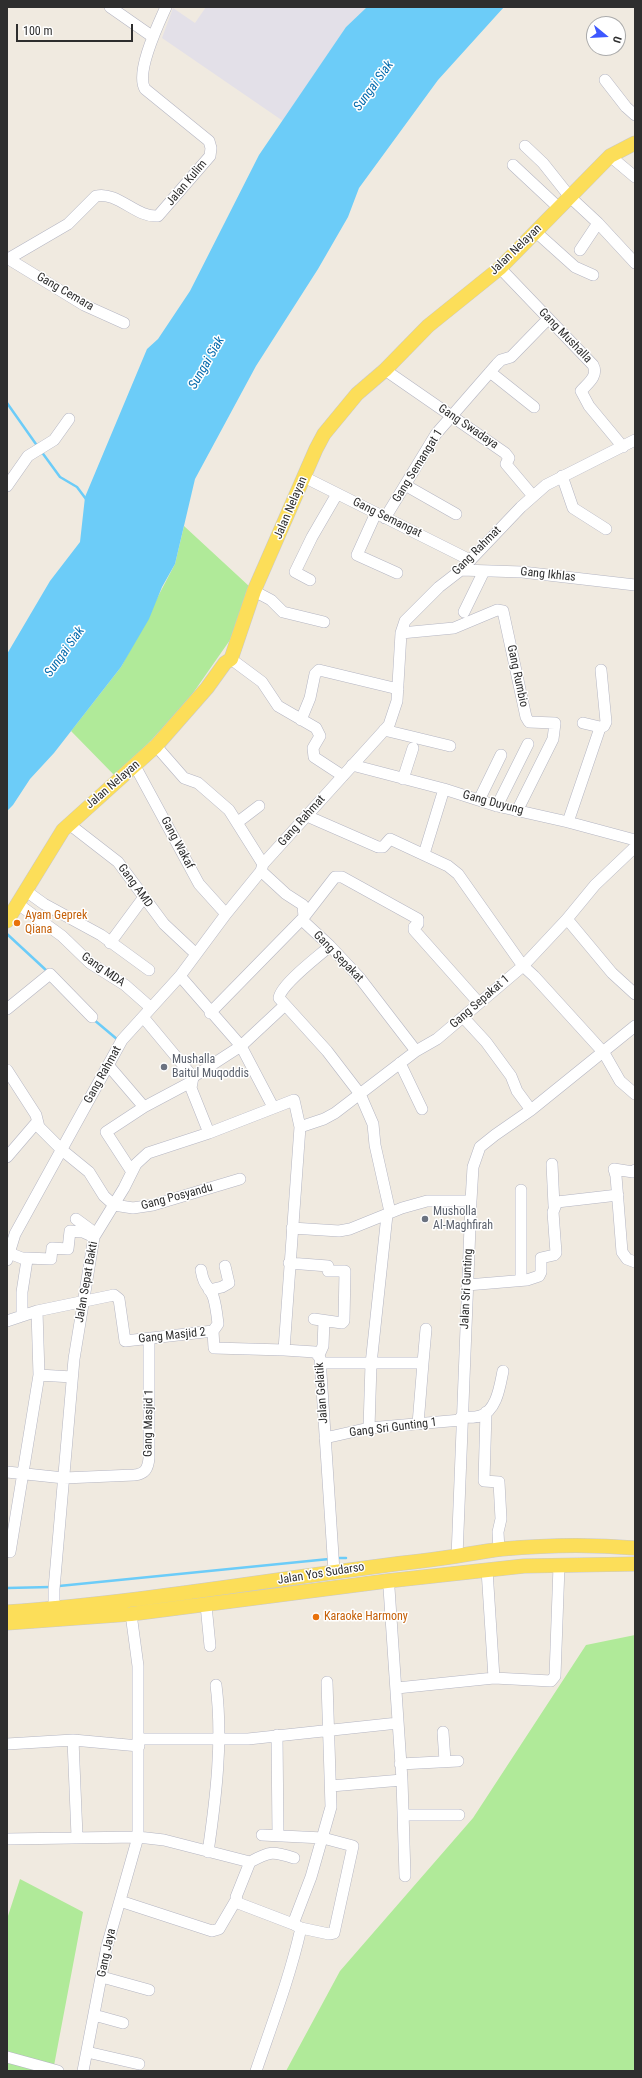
<!DOCTYPE html>
<html>
<head>
<meta charset="utf-8">
<style>
  body { margin:0 }
  #map { position:relative; width:642px; height:2078px; overflow:hidden; background:#f0eae0; font-family:"Roboto Condensed",sans-serif }
  canvas { display:block }
  .frame { position:absolute; inset:0; border:8px solid #2e2e2e; pointer-events:none }
  .north { position:absolute; left:586px; top:16px; width:40px; height:40px; box-sizing:border-box; background:#fff; border:1px solid #ababab; border-radius:50%; rotate:108deg; font-size:11px; font-weight:700; line-height:16px; text-align:center; color:#2e2e2e }
  .north::after { content:''; display:block; margin:auto; width:14px; height:18px; background:#3e58ff; clip-path:polygon(50% 0,100% 100%,50% 72%,0 100%) }
  .scale { position:absolute; left:16px; top:24px; width:117px; height:18px; box-sizing:border-box; border:2px solid #2e2e2e; border-top:0; padding-left:5px; font-size:12px; line-height:14px; white-space:nowrap; color:#2e2e2e; -webkit-text-stroke:3px #fff; paint-order:stroke }
</style>
</head>
<body>
<div id="map">
<canvas width="642" height="2078"></canvas>
<div class="frame"></div>
<div class="north">U</div>
<div class="scale">100 m</div>
</div>
<script>
const ctx = document.querySelector('canvas').getContext('2d');
ctx.lineJoin = 'round';
function fill(path, color) { ctx.fillStyle = color; ctx.fill(path, 'evenodd'); }
function trace(path, color, width, dash) { ctx.strokeStyle = color; ctx.lineWidth = width; ctx.lineCap = dash ? 'butt' : 'round'; ctx.setLineDash(dash || []); ctx.stroke(path); }
function label(font, color, halo, rows, align = 'center') {
  ctx.font = font + ' "Roboto Condensed",sans-serif'; ctx.lineWidth = 3; ctx.setLineDash([]); ctx.textBaseline = 'middle'; ctx.strokeStyle = halo; ctx.fillStyle = color; for (const [text, x, y, turn = 0] of rows) {
    ctx.save(); ctx.translate(x, y); ctx.rotate((+turn || 0) * Math.PI / 180); ctx.textAlign = isNaN(turn) ? turn : align; if (halo) ctx.strokeText(text, 0, 0); ctx.fillText(text, 0, 0); ctx.restore();
  }
}
fill(new Path2D(`
  M206 7H367L346 27 283 121 162 38 173 8 195 23Z`), '#e3e0e8');
fill(new Path2D(`
  M184 526 250 587 230 640 184 706 116 777 71 731 121 667 175 564Z
  M635 1635V2071H286L340 1971 473 1818 586 1645Z
  M20 1879 83 1912 53 2071H7V1919Z`), '#b0ea99');
fill(new Path2D(`
  M367 7H504L438 80 359 188 348 217 318 269 256 366 195 479 175 564 162 587 149 619 121 667 54 753 30 779 13 805 7 811V654L50 581 80 542 85 497 147 349 158 339 190 291 259 155 346 27Z`), '#6cccf8');
trace(new Path2D(`
  M7 403 38 447
  M41 451 60 477 77 487 86 499
  M7 934 47 971
  M93 1019 118 1040
  M336 1558H346
  M59 1586 329 1559
  M7 1588 51 1587`), '#6cccf8', 2.5);
const minor = new Path2D(`
  M110 7 153 37
  M605 80 626 107 635 115
  M525 146 543 163 570 197 598 223 635 263
  M610 156 635 177
  M513 165 559 208
  M536 232 575 267 593 275
  M580 250 598 223
  M7 258 84 305 124 323
  M8 259 68 224 96 196C118 191 136 218 158 216L210 156 211 148 209 141 145 89C135 72 158 25 166 7
  M500 268 593 365C599 376 587 384 581 391L589 406 623 447
  M385 370 505 453 509 458 506 464 533 496
  M490 372 534 407
  M562 476 573 508 606 529
  M304 477 470 560
  M405 485 456 514
  M7 486 28 456 54 440 69 419
  M376 513 357 555 397 573
  M385 518 436 434 497 364 501 360 511 357 548 319
  M461 570 522 572 635 585
  M310 580 295 572 312 537 337 494
  M254 591 271 600 283 612 324 622
  M464 612 484 571
  M401 633 454 628 497 610 503 611 526 717 529 722 555 723 553 739 517 811
  M231 659 262 682 278 706 316 728 320 736 313 748 314 757 343 776
  M301 720 310 698 315 674 319 670 398 689
  M583 723 600 727
  M384 730 450 746
  M156 746 184 778 198 783 229 810 263 864
  M352 765 444 789 497 806 568 822 635 840
  M135 766 199 884 226 914
  M403 779 413 748
  M479 800 501 755
  M497 806 528 744
  M307 816 378 847H383L390 839 448 866 458 874 523 966 534 976 604 1053 620 1081 635 1094
  M238 822 259 806
  M568 822 600 728 604 726 606 722 601 670
  M69 824 118 862 164 924 196 954
  M424 854 444 789
  M26 891 44 904 101 935 149 970
  M18 904 62 936 90 963 125 985 150 1007
  M304 917 335 877H342L418 919V924L414 927V930L478 1002
  M567 919 612 973 635 994
  M302 920 330 946 359 977 416 1051
  M110 943 144 897
  M330 946C319 956 281 984 279 998L327 1051 360 1094 373 1124 375 1145 390 1212
  M180 976 241 1046 273 1107
  M7 1009 50 974 92 1017
  M210 1013 304 917 303 905 286 894 261 871
  M143 1017 193 1077 191 1088 209 1133
  M463 1017 486 1042 511 1076 517 1091 531 1110
  M400 1063 422 1109
  M108 1065 144 1107 191 1082
  M7 1070 36 1115 39 1127 62 1150 89 1172 104 1196 114 1205 133 1208 153 1205 240 1179
  M193 1077 241 1046 285 1005
  M300 1127 324 1119 335 1113 416 1051 437 1039 523 966 567 919 595 885 635 847
  M7 1157 37 1122
  M552 1164 554 1206
  M635 1170 633 1172 614 1169 616 1176 622 1252 627 1259 635 1262
  M132 1172 106 1132 144 1107
  M521 1190V1280
  M76 1219 95 1233
  M292 1228 339 1231 350 1229 402 1208 427 1201H471
  M9 1253 27 1260 22 1292V1316
  M26 1258 51 1259 52 1248 68 1249 70 1231 83 1232 94 1237
  M7 1260 15 1234 122 1040 180 976 226 914 261 871 263 864 389 725 397 701 401 633 405 621 439 587 461 570 521 507 546 485 635 440
  M289 1263 328 1266V1271H345L344 1321 342 1323 314 1319
  M201 1270C204 1286 207 1284 213 1296 216 1305 217 1315 218 1324L213 1331
  M467 1285 527 1280 539 1276 541 1272V1258L554 1255 556 1253 553 1212 557 1202 618 1195
  M209 1290 222 1287 229 1283 225 1266
  M7 1321 37 1311 114 1295 119 1299 125 1341 213 1331 214 1348 284 1350
  M319 1355 323 1346 324 1321
  M320 1363H423L418 1424
  M423 1363 426 1329
  M39 1375 72 1377
  M486 1412 484 1481 499 1482 501 1519 498 1532 499 1550
  M461 1417C467 1417 474 1418 480 1416 497 1411 500 1385 503 1371
  M369 1428 371 1364 387 1215
  M325 1438 369 1428 461 1420
  M7 1472 64 1478 134 1475C145 1474 148 1469 149 1458V1339
  M10 1552 39 1375 37 1311
  M457 1557 471 1201 473 1167 480 1147 495 1135 531 1110 635 1026
  M487 1570 494 1678
  M387 1581 389 1588 402 1780 405 1876
  M206 1605 210 1646
  M54 1609V1589L74 1359 94 1237 124 1188 136 1164 148 1153 209 1133 294 1100 300 1127 284 1350 315 1352 320 1358 334 1571
  M397 1688 494 1678 551 1681 555 1676 559 1566
  M443 1732 445 1761
  M277 1735 278 1835
  M139 1739H248L398 1723
  M73 1740 77 1836
  M7 1744 73 1740 139 1746
  M400 1764 458 1761
  M331 1786 402 1780
  M403 1815H459
  M262 1835 323 1838 353 1846 334 1933 329 1934 301 1928
  M7 1839 138 1837 164 1840 250 1862
  M208 1852C216 1797 223 1740 216 1685
  M120 1901 212 1931 219 1929 236 1900
  M293 1924 238 1903 236 1897 250 1862C270 1851 273 1851 294 1858
  M102 1977 149 1990
  M94 2015 123 2023
  M87 2052 139 2064
  M7 2057 58 2071
  M83 2071 107 1946 138 1837V1666L131 1614
  M256 2071C272 2024 290 1977 301 1928L293 1924 311 1877 331 1807 327 1682`);
const major = new Path2D(`
  M7 921 63 830 156 746 207 688 225 663 231 659 254 591 316 449 324 434 357 394 385 370 428 326 500 268 610 156 635 143
  M7 1612C149 1602 289 1576 429 1560 454 1557 478 1552 502 1549 545 1545 591 1544 635 1548
  M7 1623 131 1614 387 1581 524 1566 635 1564`);
trace(minor, '#b4b5c2', 12);
trace(major, '#c9c9c9', 15);
trace(minor, '#fff', 11);
trace(major, '#fcde59', 14);
for (const [x, y, r, color] of [
  [17,923,4,"#e8710a"],
  [164,1067,4,"#6b7280"],
  [425,1219,4,"#6b7280"],
  [316,1617,4,"#e8710a"]
]) { const dot = new Path2D(); dot.arc(x, y, r, 0, 2 * Math.PI); ctx.fillStyle = color; ctx.fill(dot); trace(dot, '#fff', 1.5); }
label('12px', '#2e2e2e', '#fff', [
  ["Jalan Kulim",187,183,-50],
  ["Jalan Nelayan",516,250,-44],
  ["Gang Cemara",65,292,30],
  ["Gang Mushalla",565,336,46],
  ["Gang Swadaya",468,427,34],
  ["Gang Semangat 1",418,466,-58],
  ["Jalan Nelayan",291,508,-67],
  ["Gang Semangat",387,518,26],
  ["Gang Rahmat",477,551,-45],
  ["Gang Ikhlas",548,575,6],
  ["Gang Rumbio",517,676,78],
  ["Jalan Nelayan",113,785,-41],
  ["Gang Duyung",493,803,15],
  ["Gang Rahmat",302,821,-48],
  ["Gang Wakaf",177,843,62],
  ["Gang AMD",135,886,54],
  ["Gang Sepakat",338,957,46],
  ["Gang MDA",103,970,35],
  ["Gang Sepakat 1",480,1002,-41],
  ["Gang Rahmat",103,1075,-61],
  ["Gang Posyandu",177,1197,-15],
  ["Jalan Sepat Bakti",87,1282,-80],
  ["Jalan Sri Gunting",467,1289,-87],
  ["Gang Masjid 2",172,1336,-6],
  ["Jalan Gelatik",322,1393,-94],
  ["Gang Masjid 1",149,1423,-89],
  ["Gang Sri Gunting 1",393,1428,-7],
  ["Jalan Yos Sudarso",321,1574,-9],
  ["Gang Jaya",107,1953,-78]
]);
label('12px', '#c56008', '#fff', [
  ["Ayam Geprek",25,916],
  ["Qiana",25,930],
  ["Karaoke Harmony",324,1617]
], 'left');
label('12px', '#5b616d', '#fff', [
  ["Mushalla",172,1060],
  ["Baitul Muqoddis",172,1074],
  ["Musholla",433,1212],
  ["Al-Maghfirah",433,1226]
], 'left');
label('italic 13px', '#036aad', '#fff', [
  ["Sungai Siak",374,86,-54],
  ["Sungai Siak",207,363,-60],
  ["Sungai Siak",65,652,-54]
]);
</script>
</body>
</html>
